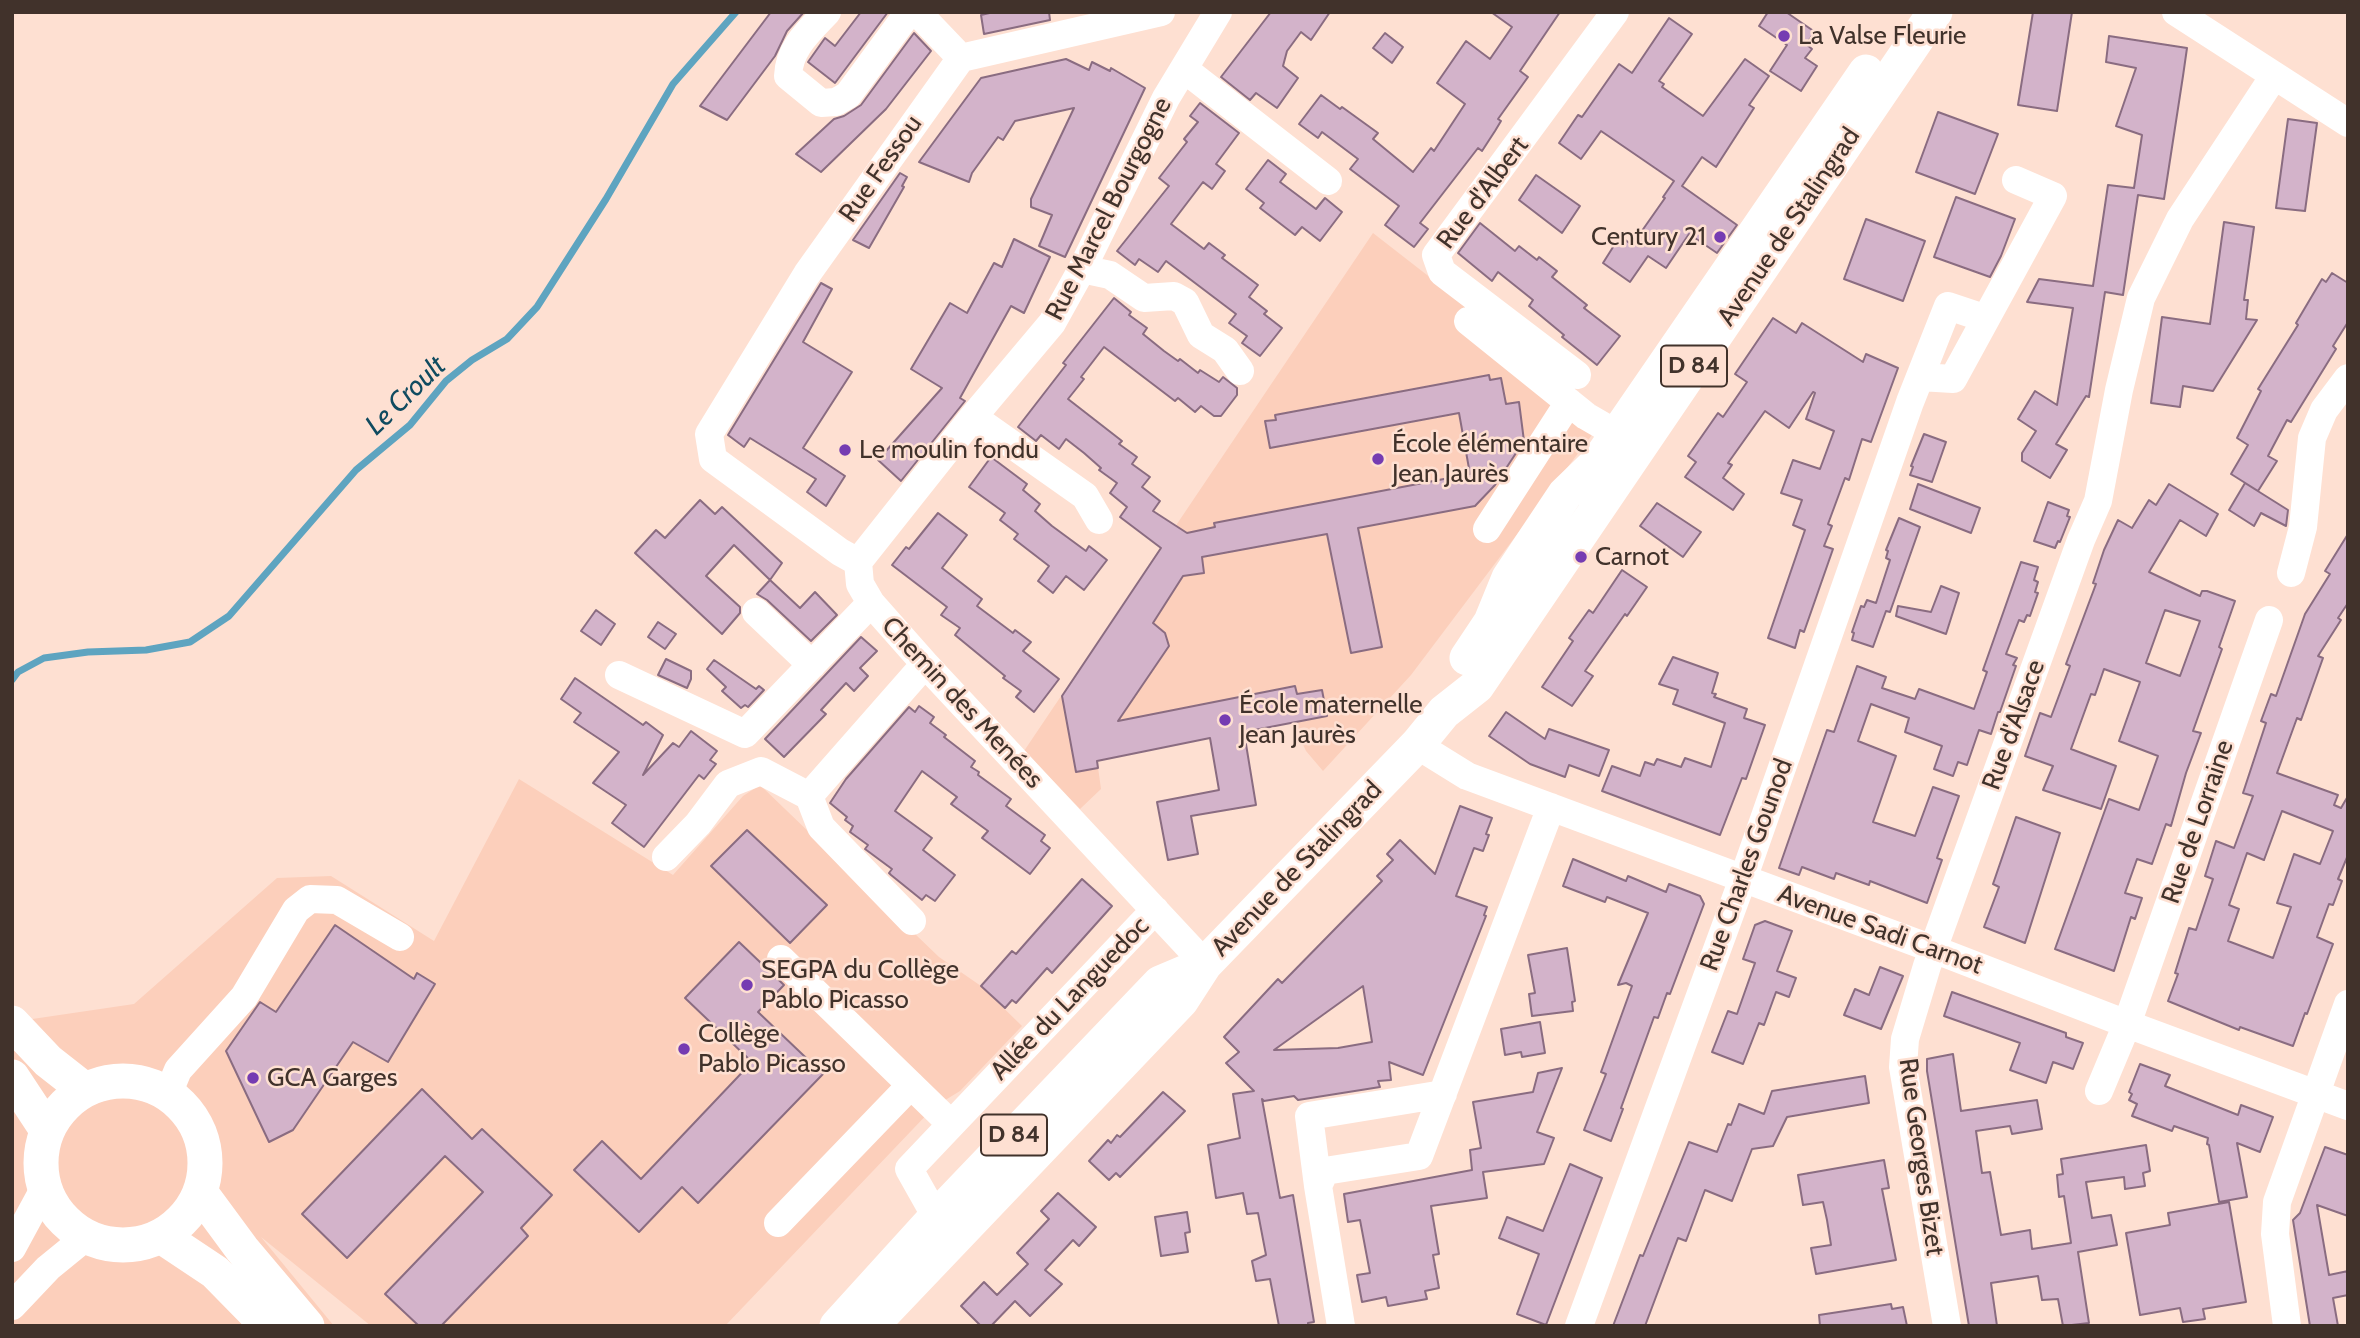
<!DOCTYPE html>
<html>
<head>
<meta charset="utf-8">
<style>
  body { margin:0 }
  #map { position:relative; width:2360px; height:1338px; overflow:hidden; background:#fee0d2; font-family:Cabin,sans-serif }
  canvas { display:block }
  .frame { position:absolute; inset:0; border:14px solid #41322b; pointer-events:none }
</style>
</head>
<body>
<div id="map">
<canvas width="2360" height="1338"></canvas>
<div class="frame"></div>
</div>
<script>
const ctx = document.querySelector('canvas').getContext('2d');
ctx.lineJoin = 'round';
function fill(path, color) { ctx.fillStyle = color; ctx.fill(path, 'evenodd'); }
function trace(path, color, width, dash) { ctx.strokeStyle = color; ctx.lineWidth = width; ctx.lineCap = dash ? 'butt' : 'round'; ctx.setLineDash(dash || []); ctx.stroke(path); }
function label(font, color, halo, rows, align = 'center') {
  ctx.font = font + ' Cabin,sans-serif'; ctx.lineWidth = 5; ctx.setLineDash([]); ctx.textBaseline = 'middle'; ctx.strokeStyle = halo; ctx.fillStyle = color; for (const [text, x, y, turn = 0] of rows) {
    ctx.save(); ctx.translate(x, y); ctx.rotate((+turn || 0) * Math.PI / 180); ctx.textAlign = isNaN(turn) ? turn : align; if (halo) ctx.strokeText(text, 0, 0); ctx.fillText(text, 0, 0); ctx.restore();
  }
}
fill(new Path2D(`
  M1373 233 1607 415 1411 675 1323 771 1306 751 1292 722 1097 760 1101 789 1080 809 1024 751Z
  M519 779 673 875 743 796 760 785 939 957 981 986 1022 1026 960 1091 934 1107 725 1326H371L261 1237 334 1326H12V1022L134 1004 277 878 331 876 434 941Z`), '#fccfbb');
trace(new Path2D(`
  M12 680 18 672 44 658 88 652 146 650 190 642 229 616 356 470 410 425 446 381 472 360 507 339 537 307 606 199 673 84 736 12`), '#5ea4c0', 7);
const building = new Path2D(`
  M771 12H804L787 31 775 56 727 120 700 106Z
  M861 12H888L835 83 808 62 825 38 835 46Z
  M994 12H1049L1050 20 984 34 981 15Z
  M1271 12H1330L1311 40 1301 32 1287 51 1283 66 1298 78 1277 108 1256 93 1250 100 1221 77Z
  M1491 12H1560L1520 71 1528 77 1498 119 1501 121 1495 131 1482 151 1478 148 1420 223 1428 229 1414 247 1385 225 1399 206 1350 169 1358 159 1322 132 1318 138 1299 124 1321 95 1340 109 1342 107 1378 133 1373 139 1413 172 1431 148 1434 151 1465 104 1437 83 1466 41 1490 59 1512 27Z
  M1768 12H1786L1815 32 1806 44 1812 49 1805 58 1817 66 1801 91 1770 71 1787 45 1759 26Z
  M2033 12H2072L2057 111 2018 105Z
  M1669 18 1692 34 1659 81 1664 84 1662 87 1703 116 1745 59 1769 76 1749 105 1754 108 1716 167 1702 157 1682 186 1737 225 1717 253 1689 234 1666 268 1648 256 1630 282 1603 263 1620 236 1632 245 1665 198 1663 197 1674 181 1601 131 1581 159 1559 143 1578 115 1582 117 1619 64 1632 73Z
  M914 33 931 51 886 109 821 172 796 154 834 119 844 116 861 105Z
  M1385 33 1403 47 1392 63 1373 48Z
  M2109 36 2187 48 2183 76 2164 199 2138 195 2123 295 2105 292 2089 397 2086 396 2056 444 2067 450 2050 478 2022 461V453L2036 431 2018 419 2035 391 2057 405 2073 308 2027 302 2039 279 2093 286 2108 185 2134 188 2142 135 2116 126 2136 68 2106 62Z
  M1066 59 1089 70 1092 62 1110 71 1111 68 1145 88 1065 257 1039 246 1052 215 1031 207V199L1074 108 1015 121 1003 140 998 137 972 173 969 182 919 162 981 78Z
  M1200 103 1239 133 1216 164 1225 171 1212 189 1203 182 1171 224 1204 249 1209 243 1225 255 1222 258 1258 285 1249 297 1267 311 1264 314 1282 328 1260 356 1242 343 1247 336 1229 323 1236 314 1166 261 1158 272 1139 259 1135 265 1117 251 1169 186 1159 178 1187 142 1184 139 1198 122 1190 116Z
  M1938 112 1998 134 1975 194 1916 172Z
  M2288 119 2317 123 2305 211 2276 208Z
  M1268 160 1286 174 1280 182 1316 209 1325 198 1342 212 1320 241 1302 227 1295 235 1260 208 1264 203 1246 189Z
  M900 173 907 177 902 186 904 187 869 248 853 240Z
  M1536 175 1580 206 1562 233 1519 200Z
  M1956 197 2015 219 2001 256 1990 277 1934 257Z
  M1866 219 1925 241 1903 301 1844 279Z
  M2224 222 2254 227 2244 300H2248L2246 319 2257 320 2213 391 2183 386 2180 407 2151 403 2162 317 2210 324Z
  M1480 223 1515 251 1519 246 1537 260 1539 257 1557 271 1552 277 1587 305 1584 308 1620 336 1597 365 1562 337 1564 335 1529 306 1533 300 1498 272 1492 281 1458 253Z
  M1014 239 1050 257 1024 313 1011 306 960 398 965 401 901 481 878 460 942 388 911 369 950 303 967 313 994 263 1002 267Z
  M2332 273 2348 283V322L2333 346 2336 349 2291 422 2287 420 2268 456 2277 461 2258 491 2231 474 2248 445 2237 438 2261 391 2258 389 2298 325 2296 323 2322 279 2326 282Z
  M821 283 832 289 803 342 852 372 803 448 845 476 826 506 807 492 816 479 750 438 744 447 728 435Z
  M1114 298 1131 312 1129 315 1147 328 1143 334 1164 351 1178 361 1180 359 1198 373 1200 370 1219 382 1223 377 1237 388V395L1221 416H1214L1201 406 1195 412 1178 398 1175 401 1104 347 1081 377 1084 379 1068 399 1122 441 1119 444 1137 457 1132 464 1150 477 1142 487 1160 501 1153 511 1187 533 1215 527 1214 523 1470 474 1459 413 1270 448 1265 421 1276 420 1275 415 1489 375 1490 380 1501 378 1506 404 1519 402 1524 441 1495 485 1475 506 1358 528 1382 647 1351 653 1327 534 1202 557 1204 573 1183 576 1153 623 1165 633 1169 646 1118 721 1295 686 1297 694 1322 690 1327 716 1244 732 1256 805 1191 816 1198 854 1168 860 1157 802 1219 790 1210 738 1097 761 1098 768 1076 772 1062 696 1161 548 1120 517 1127 507 1110 493 1117 483 1099 470 1101 468 1084 453 1066 439 1059 449 1041 435 1036 441 1018 427 1066 365 1063 363Z
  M1773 318 1796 333 1802 323 1863 362 1866 354 1898 368 1871 442 1862 439 1849 480 1845 478 1828 524 1832 526 1824 546 1833 549 1804 632 1800 630 1795 648 1768 638 1805 530 1793 525 1802 500 1781 493 1793 460 1820 469 1834 431 1806 419 1815 393 1813 392 1789 428 1765 411 1728 463 1732 465 1723 478 1744 494 1733 510 1685 477 1696 462 1688 456 1718 413 1723 417 1747 382 1735 374Z
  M1924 434 1946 442 1932 482 1910 475 1913 467 1911 466Z
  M991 457 1027 484 1023 490 1040 504 1035 511 1052 526 1086 551 1089 546 1107 560 1084 590 1066 576 1053 593 1038 581 1049 566 1014 539 1018 534 1000 520 1005 513 969 487Z
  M2245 483 2288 510 2286 526 2261 513 2254 526 2229 510Z
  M1918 484 1980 508 1971 533 1910 509Z
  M2169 484 2218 514 2206 536 2180 520 2149 572 2200 596 2202 591H2207L2235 601 2219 647 2222 649 2193 731 2201 733 2186 773 2171 826 2166 824 2152 864 2137 859 2125 893 2142 898 2135 919 2131 917 2114 971 2055 949 2109 799 2139 810 2158 756 2119 741 2140 682 2104 669 2095 695 2091 694 2071 749 2116 766 2101 809 2043 790 2053 766 2025 756 2040 713 2051 717 2070 666 2066 664 2096 584 2093 583 2104 550 2118 520 2132 528 2149 500 2156 505ZM2165 610 2200 621 2180 676 2146 663Z
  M700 500 715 514 722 507 782 563 770 580 734 545 706 576 740 607V613L722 634 635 553 656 530 665 538Z
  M2048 502 2069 510 2067 516 2070 517 2060 542 2058 541 2055 548 2034 541Z
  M1657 503 1701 532 1683 557 1640 526Z
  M938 513 967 535 942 568 982 599 977 606 1013 633 1015 630 1031 642 1023 651 1059 679 1034 712 1016 697 1021 691 1003 678 1005 676 955 635 960 628 941 615 947 607 892 565 906 547 909 549Z
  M1899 518 1920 527 1890 612 1886 611 1873 647 1852 640 1854 633 1852 632 1861 606 1864 607 1867 600 1876 603 1890 560 1886 558 1888 551 1886 550Z
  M2348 534V603L2338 618 2341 620 2318 656 2323 658 2301 720 2297 718 2277 773 2338 795 2334 805 2341 808 2348 796V855L2338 879 2342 881 2333 905 2329 904 2317 937 2333 944 2307 1014 2305 1013 2293 1046 2240 1027 2239 1030 2168 1001 2178 974 2175 973 2189 928 2196 930 2213 879 2205 876 2216 841 2234 848 2253 796 2243 793 2266 723 2261 721 2271 694 2276 696 2305 614 2330 574 2325 571ZM2282 811 2333 831 2320 864 2294 854 2277 903 2291 907 2273 958 2228 941 2239 909 2229 905 2247 853 2264 860Z
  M2021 562 2038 567 2034 580 2038 582 2035 592 2038 593 2030 616 2027 615 2024 622 2019 620 2006 654 2017 658 2013 665 2016 666 2000 712H1998L1991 734 1979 730 1967 765 1958 762 1953 776 1934 769 1942 746 1905 732 1909 718 1871 704 1858 741 1896 756 1873 822 1915 836 1933 787 1959 796 1937 858 1942 860 1927 903 1870 881 1869 885 1836 873 1834 879 1802 867 1799 875 1779 868 1827 730 1834 732 1857 666 1886 677 1882 688 1915 699 1919 689 1974 709 1987 672 1983 670Z
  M1622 570 1647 587 1627 616 1625 614 1585 671 1593 676 1572 706 1542 687 1573 641 1569 638 1589 610 1593 613Z
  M770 580 800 608 815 592 837 615 811 641 767 600 757 594Z
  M1941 586 1959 593 1946 634 1896 616 1898 606 1931 612Z
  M596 610 615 624 601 645 581 631Z
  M658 622 676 634 665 649 648 637Z
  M861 637 877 651 860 668 868 676 854 691 846 683 821 710 826 714 784 757 765 739Z
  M1673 657 1718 673 1712 693 1716 694 1714 697 1747 709 1744 718 1765 725 1746 779 1742 778 1720 835 1602 791 1612 766 1640 776 1645 762 1654 765 1657 759 1681 767 1685 758 1711 767 1725 723 1673 704 1678 690 1659 684Z
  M666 659 691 671V679L687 688 658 675Z
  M714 660 756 689 759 686 764 690 748 707 745 705 741 708 722 691 726 687 707 669Z
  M575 678 643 725 646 722 663 735 643 775 673 743 679 747 691 731 717 751 710 760 716 764 704 779 699 775 644 847 612 823 626 805 593 783 619 752 574 722 581 713 561 699Z
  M919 706 934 717 930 723 946 735 944 737 975 761 971 767 979 772 978 775 1011 799 1006 806 1045 835 1041 841 1050 848 1030 874 982 838 988 831 951 804 957 797 922 771 895 811 932 838 923 850 955 875 935 901 926 895 922 900 891 875 889 873 892 869 865 849 868 845 850 832 853 826 845 820 847 817 830 803 846 779 909 707 915 712Z
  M1506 712 1545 739 1549 729 1609 750 1599 776 1569 765 1565 777 1530 764 1489 736Z
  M1460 806 1492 818 1486 834 1489 835 1483 851 1474 848 1456 896 1487 907 1484 915 1486 916 1423 1075 1389 1062 1391 1080 1378 1081 1380 1087 1298 1100 1294 1096 1264 1101 1262 1099 1280 1198 1293 1195 1314 1322 1308 1323V1326H1279L1270 1279 1256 1281 1252 1261 1266 1255 1258 1213 1247 1214 1243 1193 1216 1198 1208 1145 1240 1138 1233 1094 1254 1091 1226 1063 1239 1052 1224 1037 1278 979 1282 983 1382 881 1377 876 1393 860 1387 854 1400 840 1435 874ZM1363 986 1372 1042 1338 1048 1274 1050Z
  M2016 817 2060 833 2025 943 1984 927 1999 887 1993 884Z
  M747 830 827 905 790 943 711 866Z
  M1573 859 1626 881 1628 876 1666 892 1669 884 1700 896 1704 904 1670 994 1667 993 1658 1018 1654 1017 1621 1108 1623 1109 1611 1141 1584 1130 1606 1074 1601 1072 1632 986 1626 983 1618 985 1648 913 1607 897 1605 902 1563 886Z
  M1082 879 1112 906 1052 973 1047 968 1016 1003 1012 1000 1005 1008 981 986 1012 951 1016 954Z
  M1765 921 1792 931 1777 971 1796 978 1789 997 1776 992 1764 1025 1759 1023 1743 1064 1712 1052 1728 1011 1737 1014 1755 963 1743 959 1755 925Z
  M335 925 414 979 417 973 435 984 388 1062 353 1042 293 1130 269 1142 226 1051 260 1002 276 1012Z
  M739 942 784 985 758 1012 823 1074 698 1203 682 1187 639 1232 574 1170 602 1141 641 1179 752 1062 685 998Z
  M1567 948 1575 1001 1572 1002 1573 1011 1532 1016 1529 994 1535 993 1528 955Z
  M1880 967 1903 976 1881 1029 1844 1015 1855 989 1869 995Z
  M1952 992 2066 1033V1037L2083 1043 2073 1069 2053 1062 2046 1083 2010 1070 2020 1043 1944 1016Z
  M1540 1022 1545 1053 1522 1057 1521 1052 1505 1055 1501 1029Z
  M1953 1054 1961 1111 2037 1100 2042 1129 2012 1134 2010 1126 1976 1131 1982 1173 1990 1172 2001 1235 2030 1230 2032 1249 2071 1243 2064 1196 2059 1197 2057 1175 2063 1174 2061 1159 2146 1145 2150 1171 2143 1173 2145 1186 2125 1189 2124 1177 2086 1182 2092 1218 2111 1215 2117 1245 2078 1252 2089 1323 2063 1326 2058 1299 2042 1300 2038 1276 1991 1283 1997 1326H1969L1927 1071V1059Z
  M2140 1064 2170 1075 2165 1086 2238 1115 2241 1105 2273 1117 2260 1152 2237 1143 2247 1197 2219 1202 2209 1145 2207 1144 2208 1138 2174 1126 2172 1131 2132 1116 2137 1104 2129 1100 2132 1094 2129 1092Z
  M1562 1068 1537 1132 1554 1138 1544 1164 1483 1172 1487 1198 1431 1206 1439 1254 1433 1255 1439 1288 1425 1291 1427 1299 1388 1306 1386 1297 1362 1302 1357 1275 1370 1273 1360 1220 1348 1222 1344 1194 1472 1170 1470 1150 1481 1148 1473 1102 1533 1092 1538 1073Z
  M1865 1076 1869 1103 1787 1117 1773 1146 1752 1149 1732 1201 1705 1190 1686 1241 1678 1238 1645 1326H1613L1640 1255 1643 1256 1689 1142 1717 1152 1728 1124 1731 1125 1739 1104 1764 1114 1772 1091Z
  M422 1089 472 1139 482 1129 552 1195 521 1228 528 1236 441 1326H419L385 1294 483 1192 445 1156 347 1258 302 1214Z
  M1163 1092 1185 1111 1120 1177 1116 1173 1109 1180 1089 1161 1108 1140 1111 1143 1117 1135 1120 1137Z
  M2325 1147 2348 1155V1216L2317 1205 2329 1275 2348 1271V1295L2333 1298 2338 1326H2310L2293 1220 2300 1213Z
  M1884 1160 1889 1188 1882 1189 1896 1260 1816 1274 1811 1248 1831 1245 1827 1220 1823 1202 1803 1205 1798 1175Z
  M1570 1164 1602 1178 1546 1325 1517 1314 1539 1254 1499 1238 1507 1217 1543 1231Z
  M1058 1193 1096 1227 1079 1246 1073 1240 1045 1270 1062 1284 1030 1316 1015 1301 991 1326H981L961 1306 984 1282 997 1295 1028 1264 1017 1253 1049 1219 1041 1211Z
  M2229 1202 2246 1302 2203 1309 2205 1319 2183 1322 2180 1308 2140 1315 2126 1233 2170 1225 2168 1213Z
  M1187 1212 1190 1232 1185 1233 1188 1252 1161 1256 1155 1217Z
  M1891 1304 1892 1309 1903 1307 1907 1326H1820L1819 1315Z`);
fill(building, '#d3b3ca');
trace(building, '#8a6c81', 2);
trace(new Path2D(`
  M827 12C809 31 789 48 788 76L821 103 836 102 848 95 909 12
  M917 12 961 58
  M2176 12 2348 123
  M1184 69 1328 181
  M1082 269 1110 275 1144 298 1174 296 1185 302 1201 335 1225 350 1240 371
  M1468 321 1586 416 1617 434
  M1577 375 1442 272 1436 255 1615 12
  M1920 377 1953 379 2053 196 2016 180
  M973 417 1085 496 1099 520
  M1487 529 1569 402
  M858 562 840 552 713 459 709 434 807 274 961 58 1161 12
  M858 562 973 417 1052 323 1082 269 1166 98 1218 12
  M858 562 860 584 871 603 925 664 1205 964
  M2291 573 2303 527 2312 438 2324 410 2348 378
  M756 612 812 665
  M619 675 745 734 871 603
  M1417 745 1467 776 1933 949 2127 1024 2348 1106
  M809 796 821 827 912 921
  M666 857 698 824 728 784 761 771 809 796 925 664
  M781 959 951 1124
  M2099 1091 2127 1024 2269 620
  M168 1094 178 1070 244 997 296 910 310 899 337 900 400 937
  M1318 1186 1309 1116 1443 1094
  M936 1217 909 1169 1155 910
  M778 1223 911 1085
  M12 1248 44 1189
  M12 1306 48 1268 86 1237
  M1341 1326 1318 1186 1325 1171 1419 1156 1551 807
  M1579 1326 1748 865 1910 402 1948 306 1984 318
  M1947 1326 1903 1067 1905 1039 1927 966 2081 540 2098 501 2119 390 2141 298 2180 219 2274 76
  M2287 1326 2275 1234 2277 1202 2348 1004`), '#fff', 28);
trace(new Path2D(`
  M1467 658 1491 622 1509 578 1565 494 1598 462 1866 72
  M12 1023 48 1061 85 1090
  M12 1077 47 1130
  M41 1163a82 82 0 1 1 164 0a82 82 0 1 1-164 0Z
  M200 1192 242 1249 307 1326
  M161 1236 215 1272 268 1326
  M837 1326 936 1217 1160 983 1205 964
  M871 1326 1181 1001 1205 964 1417 745 1444 712 1477 686 1935 12`), '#fff', 35);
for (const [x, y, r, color] of [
  [1784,36,7,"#753cb2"],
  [1720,237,7,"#753cb2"],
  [845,450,7,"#753cb2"],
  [1378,459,7,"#753cb2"],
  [1581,557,7,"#753cb2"],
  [1225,720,7,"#753cb2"],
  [747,985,7,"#753cb2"],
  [684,1049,7,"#753cb2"],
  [253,1078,7,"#753cb2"]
]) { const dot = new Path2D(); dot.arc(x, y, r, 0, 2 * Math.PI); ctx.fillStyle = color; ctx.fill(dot); trace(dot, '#fee0d2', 2.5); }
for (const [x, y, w] of [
  [1694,366,66],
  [1014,1135,66]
]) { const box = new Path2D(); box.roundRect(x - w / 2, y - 20.5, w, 41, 5); ctx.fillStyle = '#fee0d2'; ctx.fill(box); trace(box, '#41322b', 2); }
label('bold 24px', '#41322b', null, [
  ["D 84",1694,366],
  ["D 84",1014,1135]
]);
label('26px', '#41322b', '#fee0d2', [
  ["La Valse Fleurie",1798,36],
  ["Century 21",1706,237,"right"],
  ["École élémentaire",1392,444],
  ["Jean Jaurès",1392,474],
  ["Le moulin fondu",859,450],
  ["Carnot",1595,557],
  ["École maternelle",1239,705],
  ["Jean Jaurès",1239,735],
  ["SEGPA du Collège",761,970],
  ["Pablo Picasso",761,1000],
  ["Collège",698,1034],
  ["Pablo Picasso",698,1064],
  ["GCA Garges",267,1078]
], 'left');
label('26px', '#41322b', '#fee0d2', [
  ["Rue Fessou",881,169,-55],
  ["Rue d'Albert",1483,193,-53],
  ["Rue Marcel Bourgogne",1109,209,-63],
  ["Avenue de Stalingrad",1789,227,-56],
  ["Chemin des Menées",962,703,47],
  ["Rue d'Alsace",2014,725,-70],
  ["Rue de Lorraine",2198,822,-71],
  ["Rue Charles Gounod",1747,865,-70],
  ["Avenue de Stalingrad",1297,869,-46],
  ["Avenue Sadi Carnot",1880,930,20],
  ["Allée du Languedoc",1070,999,-46],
  ["Rue Georges Bizet",1921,1157,82]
]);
label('italic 28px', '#104b60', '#fee0d2', [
  ["Le Croult",406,396,-44]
]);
</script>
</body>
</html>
